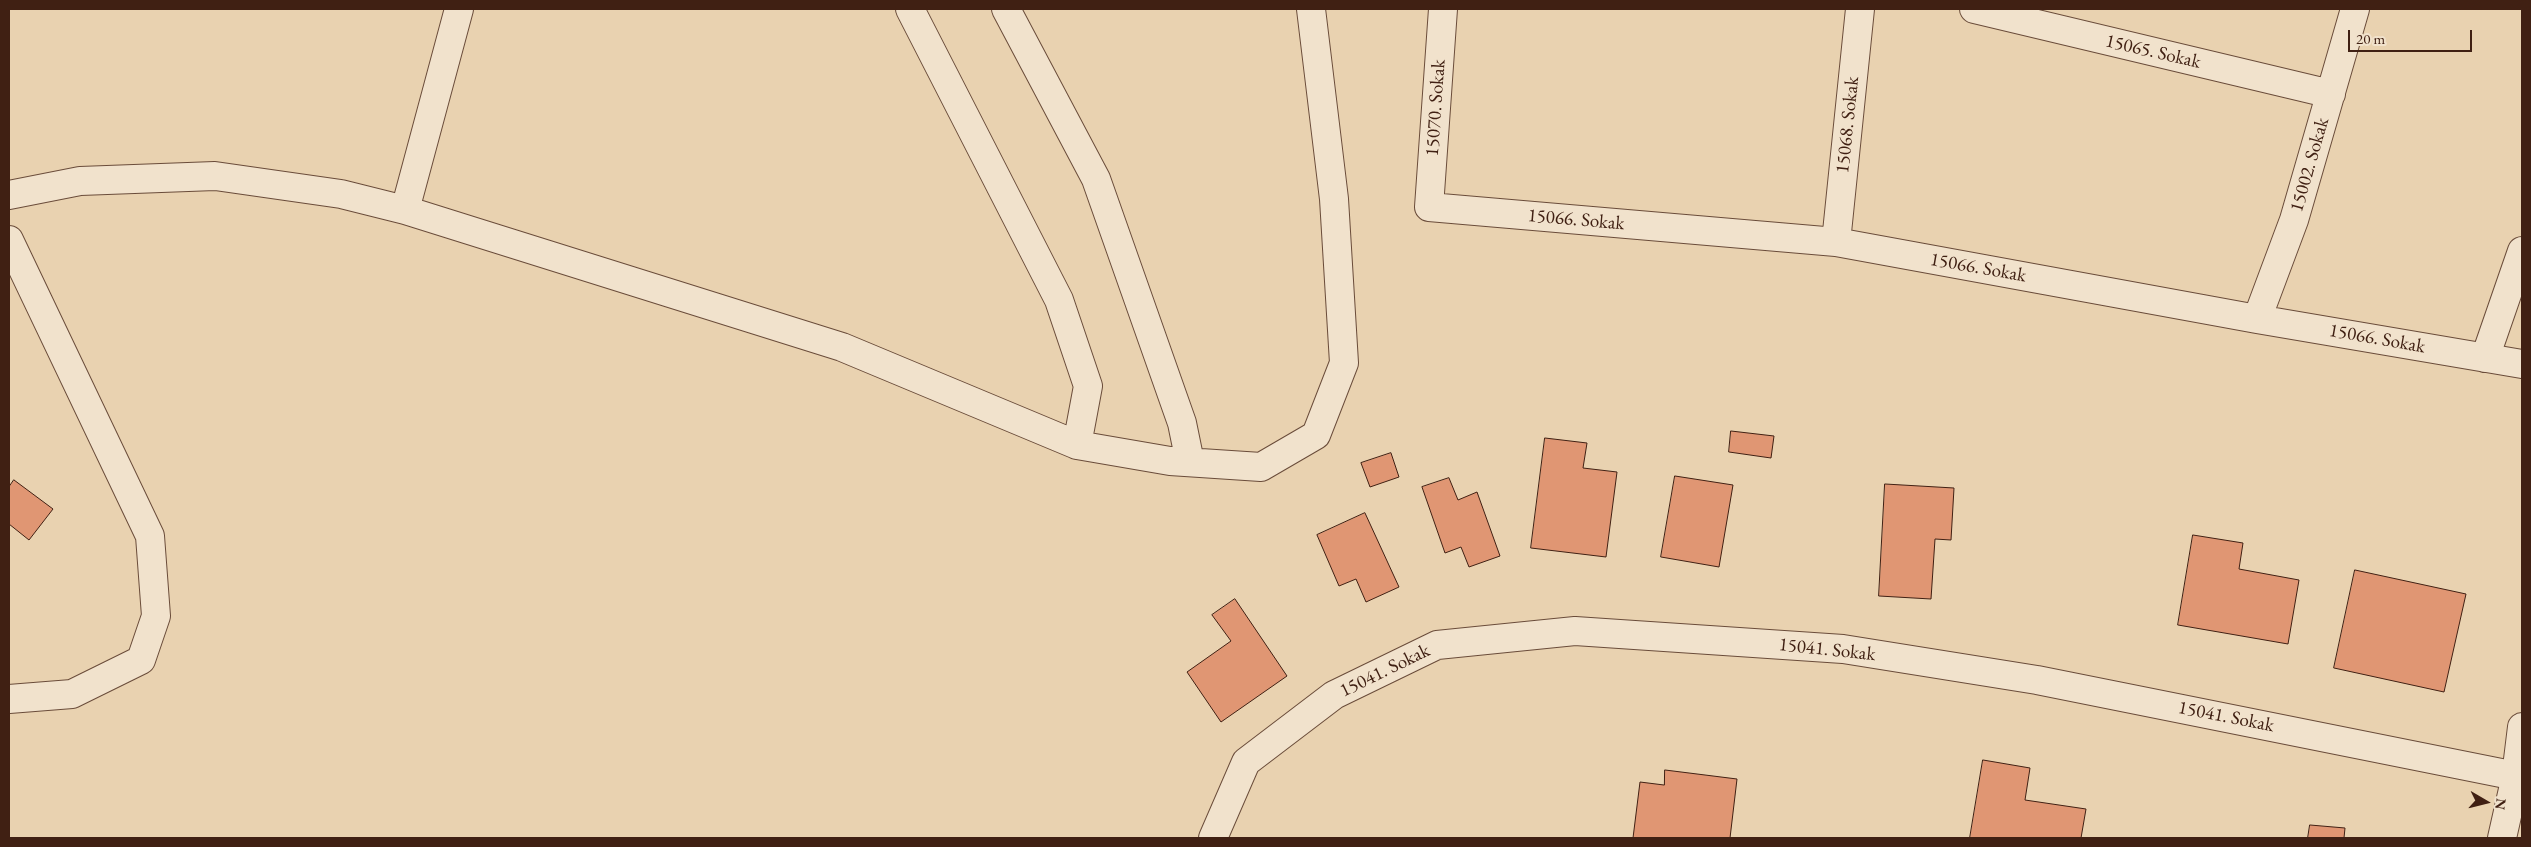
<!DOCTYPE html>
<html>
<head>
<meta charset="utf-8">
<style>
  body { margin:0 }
  #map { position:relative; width:2531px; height:847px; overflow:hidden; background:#e9d2b0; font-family:"EB Garamond",serif }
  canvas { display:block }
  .frame { position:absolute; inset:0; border:10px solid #402013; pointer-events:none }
  .north { position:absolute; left:2461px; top:777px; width:50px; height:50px; -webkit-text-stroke:4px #f1e2cc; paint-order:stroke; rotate:98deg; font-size:14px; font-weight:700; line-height:20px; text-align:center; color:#402013 }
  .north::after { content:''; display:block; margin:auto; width:18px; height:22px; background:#402013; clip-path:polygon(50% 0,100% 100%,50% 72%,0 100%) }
  .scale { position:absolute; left:2348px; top:30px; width:124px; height:22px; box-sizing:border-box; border:2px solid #402013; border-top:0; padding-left:6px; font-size:15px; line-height:18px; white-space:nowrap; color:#402013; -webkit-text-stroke:4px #f1e2cc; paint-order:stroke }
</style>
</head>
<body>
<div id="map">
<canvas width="2531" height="847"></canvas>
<div class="frame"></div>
<div class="north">N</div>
<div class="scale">20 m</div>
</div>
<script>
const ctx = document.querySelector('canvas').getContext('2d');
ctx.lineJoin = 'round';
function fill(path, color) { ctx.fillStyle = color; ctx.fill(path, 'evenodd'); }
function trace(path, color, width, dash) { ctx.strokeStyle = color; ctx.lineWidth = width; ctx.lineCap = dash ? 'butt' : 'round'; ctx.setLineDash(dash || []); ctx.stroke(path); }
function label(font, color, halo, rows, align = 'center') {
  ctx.font = font + ' "EB Garamond",serif'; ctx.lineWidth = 4; ctx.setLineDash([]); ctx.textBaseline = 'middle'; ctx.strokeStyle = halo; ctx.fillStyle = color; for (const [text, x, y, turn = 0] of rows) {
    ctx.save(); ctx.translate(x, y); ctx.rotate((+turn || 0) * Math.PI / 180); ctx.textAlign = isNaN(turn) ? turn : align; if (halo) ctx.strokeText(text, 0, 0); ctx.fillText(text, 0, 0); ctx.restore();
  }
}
const building = new Path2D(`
  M1731 431 1774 436 1771 458 1729 452Z
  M1545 438 1587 443 1583 468 1617 472 1606 557 1531 548Z
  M1391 453 1399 477 1370 487 1361 463Z
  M1675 476 1733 485 1719 567 1661 557Z
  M1449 478 1458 500 1477 492 1500 556 1469 567 1461 547 1445 553 1422 487Z
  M14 480 53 509 29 540 9 524V487Z
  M1885 484 1954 488 1951 540 1935 539 1931 599 1879 596Z
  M1365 513 1399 587 1366 602 1356 579 1339 586 1317 535Z
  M2193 535 2243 543 2239 569 2299 580 2288 644 2178 625Z
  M2355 570 2466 594 2444 692 2334 668Z
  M1235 599 1287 676 1221 722 1187 672 1231 641 1212 615Z
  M1983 760 2030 768 2025 800 2086 809 2081 838H1970Z
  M1665 770 1737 779 1730 838H1633L1640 782 1664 785Z
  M2310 825 2345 828 2344 838H2308Z`);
fill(building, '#e09673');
trace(building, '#402013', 1);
const minor = new Path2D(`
  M910 9 1059 300 1088 386 1077 445
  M1006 9 1096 179 1182 423 1190 462
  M1443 9 1429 207 1836 242 2257 319 2522 364
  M1974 9 2331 94
  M9 195 80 181 215 176 341 194 405 210 842 347 1077 445 1170 461 1261 467 1316 435 1344 363 1334 199 1311 9
  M405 210 459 9
  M9 240 150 536 156 616 141 660 72 694 9 699
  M1836 242 1860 9
  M2257 319 2294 220 2355 9
  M2485 358 2522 251
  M1213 838 1246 762 1334 695 1437 645 1575 631 1843 649 2037 680 2516 776
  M2502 838 2516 776 2522 727`);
trace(minor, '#6a4c3a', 30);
trace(minor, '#f1e2cc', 28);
label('19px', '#402013', '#f1e2cc', [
  ["15065. Sokak",2153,52,13],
  ["15070. Sokak",1436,108,-86],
  ["15068. Sokak",1848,125,-84],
  ["15002. Sokak",2310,165,-74],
  ["15066. Sokak",1576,220,5],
  ["15066. Sokak",1978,268,10],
  ["15066. Sokak",2377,339,10],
  ["15041. Sokak",1827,650,6],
  ["15041. Sokak",1385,671,-26],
  ["15041. Sokak",2226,717,11]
]);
</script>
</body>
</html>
